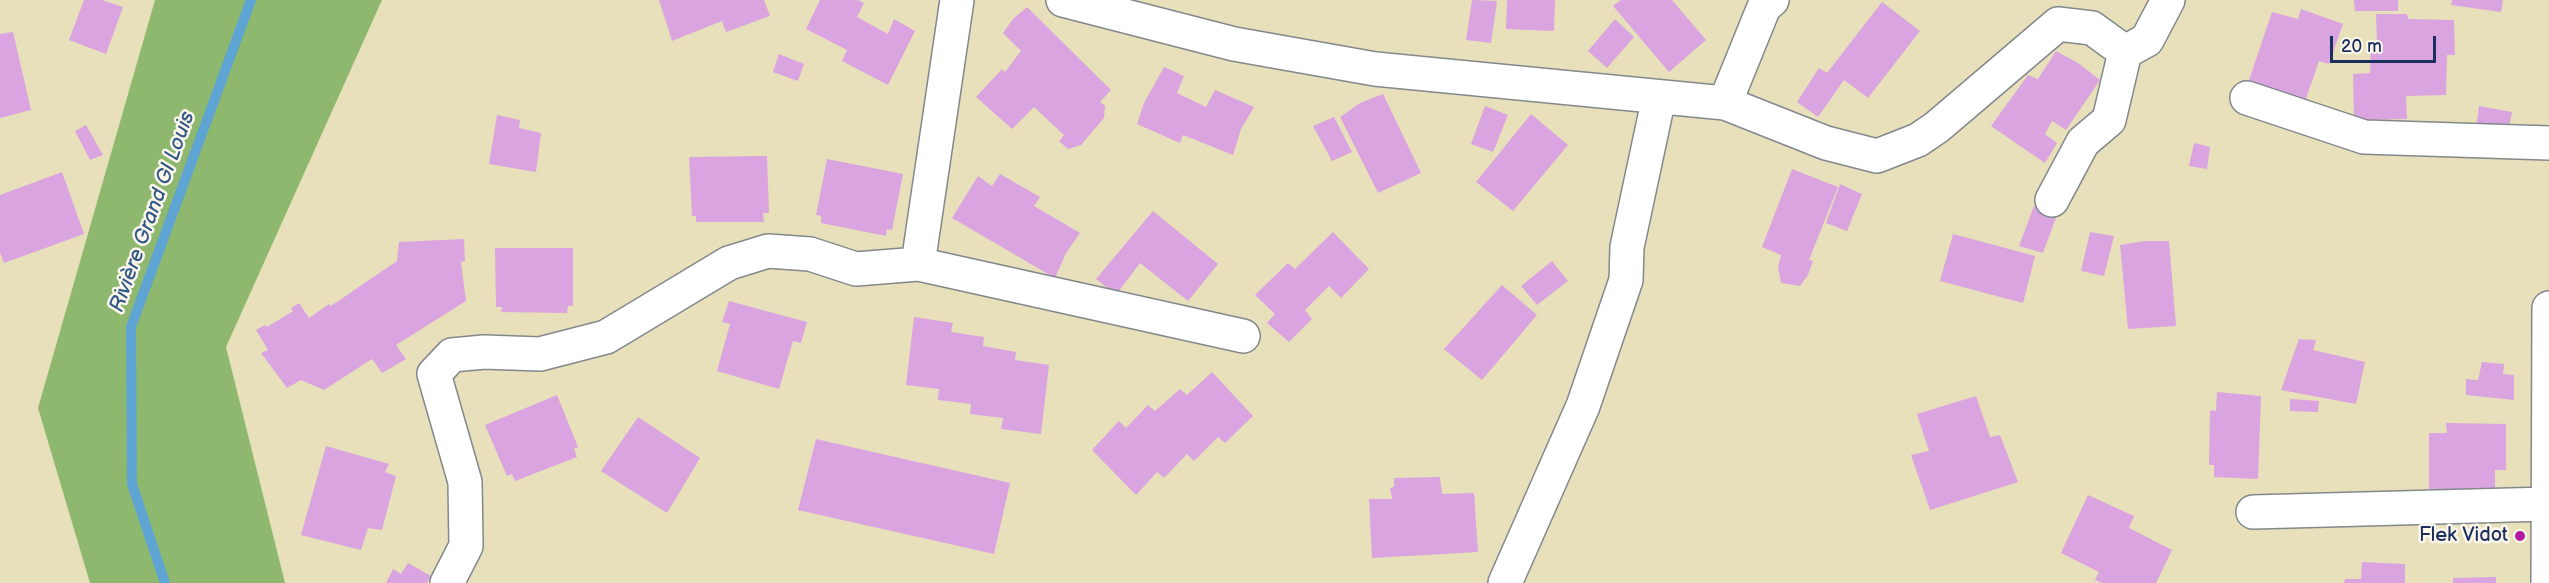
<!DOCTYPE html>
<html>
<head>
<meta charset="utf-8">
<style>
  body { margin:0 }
  #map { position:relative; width:2549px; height:583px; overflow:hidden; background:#e8e0ba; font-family:"Balsamiq Sans",sans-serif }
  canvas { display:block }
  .scale { position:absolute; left:2330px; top:36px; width:106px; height:27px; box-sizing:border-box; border:3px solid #1b2f5e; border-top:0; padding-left:8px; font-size:18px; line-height:21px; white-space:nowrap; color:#1b2f5e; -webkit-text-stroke:4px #fbf7ec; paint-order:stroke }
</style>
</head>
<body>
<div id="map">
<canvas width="2549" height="583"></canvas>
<div class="scale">20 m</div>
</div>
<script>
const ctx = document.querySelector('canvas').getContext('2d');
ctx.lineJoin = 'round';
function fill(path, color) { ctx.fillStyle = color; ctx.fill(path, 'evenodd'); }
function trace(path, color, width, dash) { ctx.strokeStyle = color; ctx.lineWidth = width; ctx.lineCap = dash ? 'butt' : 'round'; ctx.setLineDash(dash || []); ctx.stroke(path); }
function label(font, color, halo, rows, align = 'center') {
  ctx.font = font + ' "Balsamiq Sans",sans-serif'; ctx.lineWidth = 5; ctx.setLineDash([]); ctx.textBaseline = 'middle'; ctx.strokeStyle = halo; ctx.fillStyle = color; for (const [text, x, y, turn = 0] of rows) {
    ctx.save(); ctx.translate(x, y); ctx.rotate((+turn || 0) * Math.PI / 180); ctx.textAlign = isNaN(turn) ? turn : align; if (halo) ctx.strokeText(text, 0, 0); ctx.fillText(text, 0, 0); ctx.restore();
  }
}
fill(new Path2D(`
  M155 0H382L226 347 285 583H90L38 408Z`), '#8db86e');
trace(new Path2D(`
  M165 583 132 484 131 327 251 0`), '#5ea5d4', 10);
fill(new Path2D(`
  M84 0H102L123 7 106 54 69 40Z
  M659 0H764L770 16 726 32 722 21 672 41Z
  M820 0H858L864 3 857 17 888 34 894 19 915 31 888 85 842 61 847 50 806 29Z
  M1472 0 1497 1 1491 43 1466 40Z
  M1507 0H1555L1554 31 1506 29Z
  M1621 0H1672L1706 40 1669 72 1613 6Z
  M2354 0H2398V11H2355Z
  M2452 0H2503L2501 12 2451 5Z
  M1882 2 1920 31 1868 98 1844 80 1818 117 1797 102 1819 68 1827 73Z
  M1027 7 1111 90 1100 102 1105 106 1104 118 1081 145 1068 149 1059 141 1064 135 1034 107 1012 129 976 97 1002 69 1005 72 1021 51 1003 33 1013 19Z
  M2301 9 2343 24 2329 64 2319 61 2302 110 2245 92 2272 12 2298 19Z
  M2376 14H2407L2408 19 2454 20 2455 55H2447L2446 95 2406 96 2407 119 2354 120 2353 74 2370 73 2371 46H2377Z
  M1615 19 1634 37 1607 68 1588 51Z
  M13 32 31 110 0 118V34Z
  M2056 51 2078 63 2100 80 2066 130 2052 121 2045 134 2057 143 2045 163 1991 126 2028 75 2038 79Z
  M779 54 804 64 798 81 773 72Z
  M1164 67 1184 76 1177 93 1206 107 1215 90 1254 107 1241 129 1233 155 1183 135 1180 143 1137 124 1144 103Z
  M1383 94 1421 173 1378 193 1340 117 1360 103Z
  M1485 106 1508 115 1493 152 1471 144Z
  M2479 106 2512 112 2508 133 2476 128Z
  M1531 114 1568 145 1513 211 1476 182Z
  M497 115 520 120 519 128 541 133 536 172 489 164Z
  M1334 117 1352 152 1332 161 1313 126Z
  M86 125 103 155 90 160 75 131Z
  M2194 143 2210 147 2207 169 2189 166Z
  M767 156 769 213H763L764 222H696V216H692L689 157Z
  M827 159 903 174 892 230 887 229 886 236 821 223V216L816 215Z
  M1792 169 1838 187 1809 260 1813 261 1808 275 1800 286 1781 283 1778 267 1781 255 1762 247Z
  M62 172 84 234 4 263 0 253V195Z
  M1000 174 1040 197 1034 206 1080 233 1066 253 1055 278 952 218 978 176 992 186Z
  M1840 184 1862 194 1847 231 1826 223Z
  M2034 206 2057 215 2043 253 2019 246Z
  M1153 211 1218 264 1188 301 1140 263 1116 295 1096 279Z
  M1333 232 1369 269 1341 298 1329 286 1305 310 1312 319 1289 342 1267 323 1275 314 1255 295 1288 263 1295 269Z
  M2090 232 2114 236 2104 276 2081 271Z
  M1953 234 2035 256 2023 303 1940 281Z
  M464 239 465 261 461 262 466 301 396 345 406 359 382 373 372 359 324 390 301 380 287 388 261 353 268 350 256 330 265 325 267 327 293 311 291 308 299 303 309 318 329 304 331 306 397 261 399 242Z
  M2145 241H2169L2176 326 2128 329 2120 245Z
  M495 248H573V306H568L567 313 501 312 502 307H496Z
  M1552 261 1568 281 1537 305 1521 286Z
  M1502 285 1537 315 1482 380 1444 349Z
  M729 301 807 322 801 343 793 341 779 389 717 371 730 324 722 322Z
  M914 317 953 323 951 332 984 337 983 346 1016 352 1015 360 1049 365 1041 434 1001 429 1003 418 970 414 971 404 938 400 939 389 906 385Z
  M2299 339 2316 340 2313 350 2365 362 2356 404 2281 390Z
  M2482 362 2504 364 2503 374 2514 375V400L2466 395V379L2478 380Z
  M1212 372 1253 416 1225 443 1218 437 1194 461 1187 454 1164 478 1157 472 1136 495 1092 450 1119 421 1126 428 1148 405 1155 411 1180 389 1187 395Z
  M2217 392 2261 396 2258 479 2214 477V465H2209L2210 410 2216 411Z
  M557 395 578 447 574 449 577 457 515 481 512 474 507 476 485 425Z
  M1976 396 1990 437 2000 435 2018 482 1930 510 1911 455 1929 451 1917 414Z
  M2290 399 2319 401 2318 412 2290 411Z
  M638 417 700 458 667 513 601 471Z
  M2446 423 2506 424V470H2495V490L2429 489V433H2447Z
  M816 439 1010 483 994 554 798 510Z
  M326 446 389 464 385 472 396 476 382 530 368 528 361 550 301 535Z
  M1440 477 1442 494 1474 493 1478 552 1372 558 1369 499H1392L1390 488 1394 487V478Z
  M2088 495 2134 516 2129 528 2172 550 2156 583H2102L2095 580 2099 572 2061 553Z
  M2362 562 2405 564V583H2344L2345 579H2361Z
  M408 563 431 576 427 583H386L393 569 401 574Z
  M2496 577V583H2453V578Z`), '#d9a4df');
const minor = new Path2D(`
  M1063 0 1234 44 1375 69 1725 103 1826 143 1877 156 1918 140 1937 127 2058 24 2092 28 2125 52
  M2247 98 2364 137 2549 143
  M1725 103 1764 7 1772 0
  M2052 200 2083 142 2109 120 2125 52 2147 40 2168 0
  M918 264 957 0
  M2253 512 2547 504
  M447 583 466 546 465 482 434 374 452 355 484 352 540 354 606 337 729 263 768 251 810 254 856 269 918 264 1243 336
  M1505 583 1583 406 1626 280 1627 247 1659 97
  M2548 583 2549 308`);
trace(minor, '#82888c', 36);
trace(minor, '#fff', 33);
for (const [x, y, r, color] of [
  [2520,536,6,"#b5179e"]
]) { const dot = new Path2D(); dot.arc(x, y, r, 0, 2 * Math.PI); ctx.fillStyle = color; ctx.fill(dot); trace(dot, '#fbf7ec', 2); }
label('20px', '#1b2f5e', '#fbf7ec', [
  ["Flek Vidot",2508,536]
], 'right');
label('italic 21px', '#325887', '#fbf7ec', [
  ["Rivière Grand Gl Louis",153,212,-70]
]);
</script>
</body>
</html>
